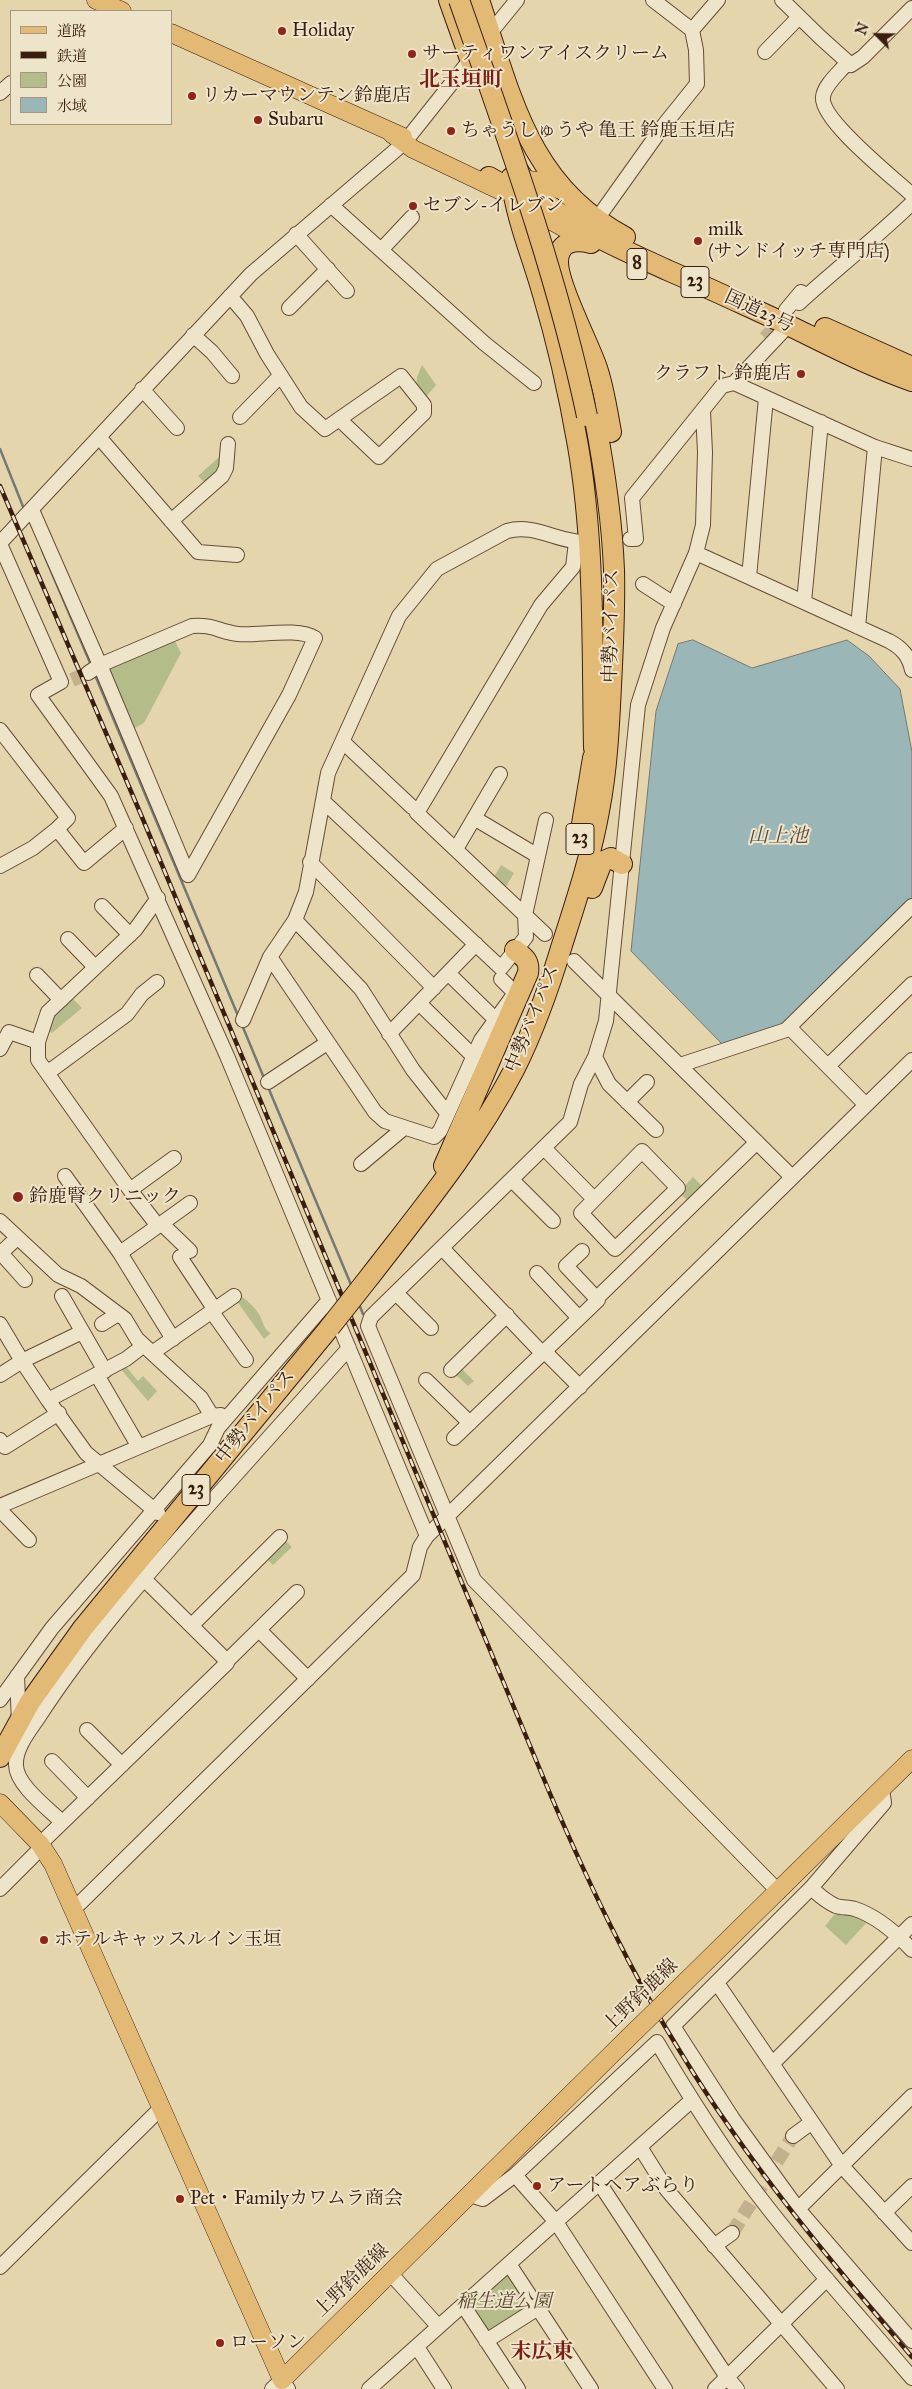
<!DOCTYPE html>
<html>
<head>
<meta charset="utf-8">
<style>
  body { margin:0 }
  #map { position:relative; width:912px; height:2389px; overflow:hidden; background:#e5d5ac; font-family:"IM FELL Great Primer","Noto Serif JP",serif }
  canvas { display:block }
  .legend { position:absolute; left:10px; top:10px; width:162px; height:115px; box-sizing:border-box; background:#eee4c9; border:1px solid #a6957f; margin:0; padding:6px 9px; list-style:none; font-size:15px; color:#3a1e10 }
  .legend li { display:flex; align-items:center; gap:10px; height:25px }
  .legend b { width:25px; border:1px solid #a6957f }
  .north { position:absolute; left:852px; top:10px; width:50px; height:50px; -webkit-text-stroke:4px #eee4c9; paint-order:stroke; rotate:293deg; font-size:14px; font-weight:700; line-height:20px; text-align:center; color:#3a1e10 }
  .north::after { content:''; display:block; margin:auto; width:18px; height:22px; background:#3a1e10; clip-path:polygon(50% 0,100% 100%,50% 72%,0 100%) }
</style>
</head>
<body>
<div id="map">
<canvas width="912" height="2389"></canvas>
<ul class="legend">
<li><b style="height:6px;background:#e2ba76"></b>道路</li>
<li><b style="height:6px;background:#3a1e10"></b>鉄道</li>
<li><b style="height:14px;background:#b4bd8a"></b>公園</li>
<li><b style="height:14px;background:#9bb6b6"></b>水域</li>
</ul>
<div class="north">N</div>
</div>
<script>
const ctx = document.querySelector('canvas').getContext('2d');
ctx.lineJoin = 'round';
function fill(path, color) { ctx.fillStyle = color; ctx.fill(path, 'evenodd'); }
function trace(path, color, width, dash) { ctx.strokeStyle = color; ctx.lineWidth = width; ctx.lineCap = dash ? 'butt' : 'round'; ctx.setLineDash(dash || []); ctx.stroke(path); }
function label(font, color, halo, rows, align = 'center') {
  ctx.font = font + ' "IM FELL Great Primer","Noto Serif JP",serif'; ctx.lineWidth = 4; ctx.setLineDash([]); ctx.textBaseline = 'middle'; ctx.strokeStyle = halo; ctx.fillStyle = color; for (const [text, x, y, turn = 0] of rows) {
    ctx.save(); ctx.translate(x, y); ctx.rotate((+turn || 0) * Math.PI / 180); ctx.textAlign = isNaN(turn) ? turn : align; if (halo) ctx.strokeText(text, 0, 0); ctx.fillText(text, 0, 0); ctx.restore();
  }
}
fill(new Path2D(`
  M422 365 436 385 426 397 416 386 417 377Z
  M219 457H224L223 466 208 482 203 481 198 476Z
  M174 639 181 653 144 723 133 729 108 670 110 666Z
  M501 865 514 873 504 890 493 879Z
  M71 997 82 1008 52 1033 49 1031 53 1014Z
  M693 1177 706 1190 691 1204 679 1192Z
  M241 1296C248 1301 256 1308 260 1316 264 1323 263 1329 271 1333L264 1339 236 1300Z
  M124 1364 138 1381 143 1376 157 1391 148 1401 119 1367Z
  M460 1367 474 1381 468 1386 454 1373Z
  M285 1540 292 1547 273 1565 266 1558Z
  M838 1910 856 1915 868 1921 846 1945 825 1926Z
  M505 2271 533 2307 488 2336 470 2310 471 2302Z`), '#b4bd8a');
const water = new Path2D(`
  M693 640 752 668 847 640 869 656 900 689 912 752V898L783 1026 725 1047 631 951 656 711 678 644Z`);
fill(water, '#9bb6b6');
trace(water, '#747974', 1);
trace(new Path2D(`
  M0 449 24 509
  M42 550 91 665
  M95 675 239 1018
  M242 1025 264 1078
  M268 1087 352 1287
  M359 1304 363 1314`), '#747974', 2.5);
trace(new Path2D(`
  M765 338 785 317
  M72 680 88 673
  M732 2233 793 2136`), '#c3b08d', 14, [14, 7]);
const minor = new Path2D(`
  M782 0 821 38 851 65 863 57 912 8
  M692 30 718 0
  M486 38 517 0
  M765 52 799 17
  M847 63C840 72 824 85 823 97 820 120 894 178 912 195
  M0 93 11 83
  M331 205 484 343 534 383
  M597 219 664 125 697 84 696 50 692 30 653 0
  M296 234 347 291
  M381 250 412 217
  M230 296 247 316 267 354 301 407 325 429 401 376 424 405V413L379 457 339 419
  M799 303C836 269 876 238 912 203
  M289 308 328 269
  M786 310 801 292
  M193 335 212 352 232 376
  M734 383 875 447 912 459
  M142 389 177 428
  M703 411 705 452 703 525 696 553 663 628 638 705 606 1021 595 1057 581 1084 570 1122 371 1317 368 1326 474 1580 779 1892
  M240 417 280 376
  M99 437 198 552 237 555
  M32 510 100 665 188 875 289 695 315 638C297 627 259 636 238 634 220 632 212 624 192 626L100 665 88 673
  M171 521 222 476 226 468 228 444
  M630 539H636L632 498 722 386 734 383 783 331
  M0 543 251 274 404 143 474 55
  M0 544 61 682 38 695 111 796 227 1056 427 1536
  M696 553 889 641C902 648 909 656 912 670
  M749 577 766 398
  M643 584 674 604
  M804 602 821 422
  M858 627 875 447
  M0 730 68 818 57 829
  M343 742 412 807 419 810
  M323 801 501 968 526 937 525 915 546 820
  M474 818 538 856
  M456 849 500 774
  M310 862 434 988
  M0 866 33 848 57 829 84 863 126 828
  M102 906 130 935
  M295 920 361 989 413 1070 447 1113
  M545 934 417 813 541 605 573 567 576 542
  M68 939 95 967
  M574 961 792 1177
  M448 973 496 1020
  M37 975 61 1000
  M501 979 515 993 481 1040 440 1131 434 1137 385 1121 375 1112 270 957 295 920 306 892 328 773 399 616 437 569 507 531C535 523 559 543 586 542
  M419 1003 473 1056
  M243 1020 270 957
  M789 1027 866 1105
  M389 1034 476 944
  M0 1049 9 1032 38 1042
  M595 1057 609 1084 656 1130
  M680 1065 786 1030 912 906
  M828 1066 912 984
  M46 1071 54 1068 127 1014 142 994 157 982
  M268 1082 327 1043
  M627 1102 647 1082
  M544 1148 594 1199
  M642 1151 678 1188 615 1249 581 1213Z
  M361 1164 404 1128
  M65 1176 120 1253 173 1339
  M512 1180 553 1221
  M130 1190 174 1158
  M0 1221 58 1275 81 1286 125 1319 137 1339 201 1398 212 1416
  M162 1224 190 1251
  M158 1226 190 1203
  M17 1238 1 1253 25 1280
  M442 1248 542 1353
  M120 1253 158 1226 130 1190 38 1060V1042L48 1012 135 930 158 898
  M180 1257 215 1310
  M537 1273 579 1318
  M396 1293 431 1328
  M62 1296 105 1371
  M597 1298 757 1142
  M212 1312 246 1360
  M0 1324 22 1361 48 1400
  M102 1324 118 1314
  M143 1346 126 1359 48 1400 86 1453 158 1513
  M545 1352 580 1387
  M152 1353 234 1296
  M451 1370 507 1315
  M0 1375 22 1361 82 1332
  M97 1375 139 1447
  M426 1380 470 1423
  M454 1438 598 1300 566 1266 582 1251
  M0 1440 5 1447 59 1413
  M0 1506 212 1416 221 1415
  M0 1510 29 1540
  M143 1578 227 1661
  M192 1625 280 1537
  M259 1630 308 1679
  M17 1676 19 1722
  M0 1700 52 1628 210 1445 218 1428 329 1300
  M87 1730 122 1765
  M52 1761 88 1798
  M882 1789 884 1803 811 1888 673 2026 733 2119 798 2209 912 2341
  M62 1822C49 1809 16 1785 16 1765 15 1747 31 1729 40 1715 91 1637 152 1569 213 1500 259 1449 304 1398 349 1348
  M40 1844 227 1663V1661L297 1592
  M811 1888C819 1895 826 1902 836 1906 842 1908 849 1907 855 1909 876 1916 897 1934 912 1950
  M0 1889 42 1847
  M73 1910 413 1575 420 1547 427 1536 912 1060
  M717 1983 842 2166 912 2243
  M772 2064 912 1924
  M793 2136 812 2122
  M640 2147 667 2190 837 2389
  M515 2175 556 2222 665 2389
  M600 2184 727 2377 737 2389
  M470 2195 483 2199 515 2175 657 2042C685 2089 713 2135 746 2179 797 2248 856 2312 912 2378
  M798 2209 912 2096
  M884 2213 912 2186
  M714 2246 732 2233
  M509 2264 591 2389
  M0 2267 161 2108
  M390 2273 438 2326
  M463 2305 518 2389
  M486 2341 538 2308
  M417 2347 444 2389
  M272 2389 282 2380 288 2389
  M369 2389 692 2100
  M715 2389 827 2279`);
const major = new Path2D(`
  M96 0 122 11
  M171 33 403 137
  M392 134 413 149 501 191
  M515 179 540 181 563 191
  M525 206 589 242
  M0 1803 40 1844 53 1864 282 2380 627 2039
  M667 2000 912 1759`);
const highway = new Path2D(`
  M449 0 475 73
  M479 0C511 95 528 186 625 237
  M518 170C550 222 614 245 667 270 702 285 736 301 771 317 818 339 863 364 912 381
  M489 177 520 195
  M511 178C516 218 531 253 542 291 557 341 569 394 578 446 595 545 592 648 594 748
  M591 243C575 239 559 241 558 261 557 283 589 344 597 368 604 389 607 411 611 432
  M825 328 912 367
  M579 842 593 758
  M592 888 602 862 611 858 622 864
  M444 1166 528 973C530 961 524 957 515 950
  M371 1275C422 1209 475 1145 514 1070 534 1030 549 988 562 945 576 901 591 856 599 811 607 770 609 728 611 686 613 648 615 609 614 570 612 518 604 466 594 414
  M0 1757 30 1702 83 1628 330 1327`);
trace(minor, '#654c37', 16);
trace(major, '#3a1e10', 19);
trace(highway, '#3a1e10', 22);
trace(minor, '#eee4c9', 14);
trace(major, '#e2ba76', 18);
trace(highway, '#e2ba76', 20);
const rail = new Path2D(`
  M0 486 139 810 551 1796C589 1884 630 1971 681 2053 747 2162 829 2259 912 2357`);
trace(rail, '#3a1e10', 4.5);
trace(rail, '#eee4c9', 2.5, [8]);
const majorBridge = new Path2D(`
  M627 2039 667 2000`);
const highwayBridge = new Path2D(`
  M459 0C507 137 557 274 587 416
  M330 1327 371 1275`);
trace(majorBridge, '#3a1e10', 19, []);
trace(highwayBridge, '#3a1e10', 22, []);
trace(majorBridge, '#e2ba76', 18);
trace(highwayBridge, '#e2ba76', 20);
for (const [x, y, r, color] of [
  [282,31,5,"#8f2418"],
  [412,54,5,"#8f2418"],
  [192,96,5,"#8f2418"],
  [258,120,5,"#8f2418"],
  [451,131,5,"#8f2418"],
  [413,206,5,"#8f2418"],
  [698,241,5,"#8f2418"],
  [801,374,5,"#8f2418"],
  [18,1197,6,"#8f2418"],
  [44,1940,5,"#8f2418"],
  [537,2186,5,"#8f2418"],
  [180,2199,5,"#8f2418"],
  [220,2343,5,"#8f2418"]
]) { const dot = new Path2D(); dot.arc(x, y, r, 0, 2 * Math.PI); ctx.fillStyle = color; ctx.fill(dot); trace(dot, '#eee4c9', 2); }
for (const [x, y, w] of [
  [637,264,20],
  [695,282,28],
  [580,839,28],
  [196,1490,28]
]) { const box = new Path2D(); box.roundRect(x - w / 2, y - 15.5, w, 31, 4); ctx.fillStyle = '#eee4c9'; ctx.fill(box); trace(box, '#3a1e10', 1); }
label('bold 18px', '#3a1e10', null, [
  ["8",637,264],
  ["23",695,282],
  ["23",580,839],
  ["23",196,1490]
]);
label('19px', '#3a1e10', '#eee4c9', [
  ["Holiday",292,31],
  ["サーティワンアイスクリーム",422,54],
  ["リカーマウンテン鈴鹿店",202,96],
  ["Subaru",268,120],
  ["ちゃうしゅうや 亀王 鈴鹿玉垣店",461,131],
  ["セブン-イレブン",423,206],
  ["milk",708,230],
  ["(サンドイッチ専門店)",708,252],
  ["クラフト 鈴鹿店",791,374,"right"],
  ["鈴鹿腎クリニック",29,1197],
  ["ホテルキャッスルイン玉垣",54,1940],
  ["アートヘアぶらり",547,2186],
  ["Pet・Familyカワムラ商会",190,2199],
  ["ローソン",230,2343]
], 'left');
label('19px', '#3a1e10', '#eee4c9', [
  ["国道23号",759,312,25],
  ["中勢バイパス",612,626,-89],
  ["中勢バイパス",533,1019,-68],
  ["中勢バイパス",256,1417,-51],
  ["上野鈴鹿線",641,1996,-44],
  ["上野鈴鹿線",352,2281,-44]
]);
label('italic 19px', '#58462e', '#eee4c9', [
  ["稲生道公園",504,2302]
]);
label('italic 20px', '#574c42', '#eee4c9', [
  ["山上池",778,837]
]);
label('bold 21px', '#7a1f14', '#eee4c9', [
  ["北玉垣町",461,81],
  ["末広東",542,2353]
]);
</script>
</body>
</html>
